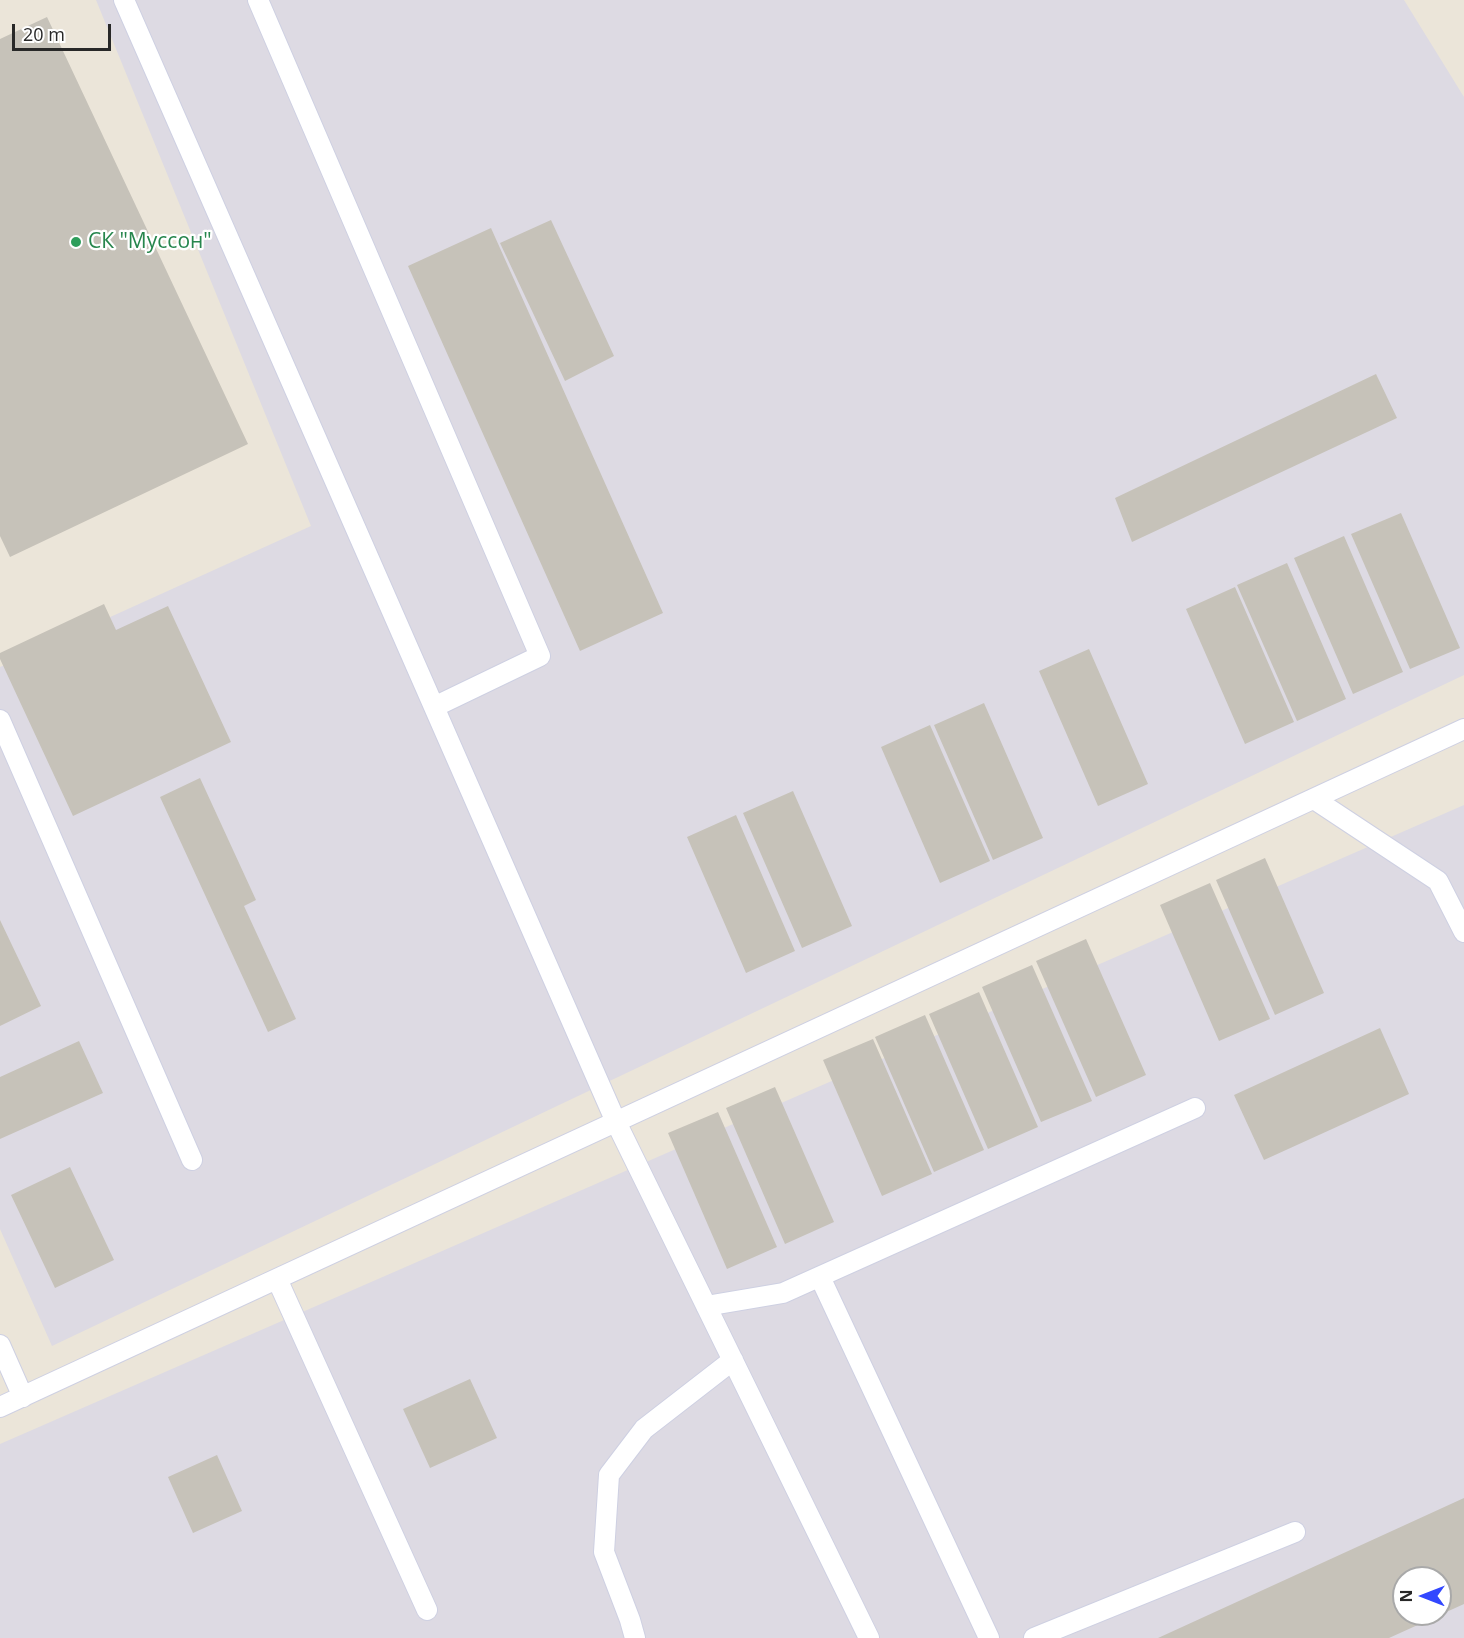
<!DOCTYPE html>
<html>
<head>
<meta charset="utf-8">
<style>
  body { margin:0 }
  #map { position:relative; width:1464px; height:1638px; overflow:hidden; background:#ebe5d9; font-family:"Open Sans",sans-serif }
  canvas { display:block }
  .north { position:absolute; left:1392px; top:1566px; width:60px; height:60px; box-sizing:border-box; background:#fff; border:2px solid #a9a9a9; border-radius:50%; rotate:270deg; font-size:16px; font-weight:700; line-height:24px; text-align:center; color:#282828 }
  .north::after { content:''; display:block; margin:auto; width:21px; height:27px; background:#3247ff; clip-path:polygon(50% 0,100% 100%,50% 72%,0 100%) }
  .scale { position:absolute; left:12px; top:24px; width:99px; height:27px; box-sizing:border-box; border:3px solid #282828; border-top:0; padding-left:8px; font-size:18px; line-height:21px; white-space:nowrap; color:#282828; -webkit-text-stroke:4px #fff; paint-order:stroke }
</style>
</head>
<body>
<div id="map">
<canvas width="1464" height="1638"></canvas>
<div class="north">N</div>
<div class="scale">20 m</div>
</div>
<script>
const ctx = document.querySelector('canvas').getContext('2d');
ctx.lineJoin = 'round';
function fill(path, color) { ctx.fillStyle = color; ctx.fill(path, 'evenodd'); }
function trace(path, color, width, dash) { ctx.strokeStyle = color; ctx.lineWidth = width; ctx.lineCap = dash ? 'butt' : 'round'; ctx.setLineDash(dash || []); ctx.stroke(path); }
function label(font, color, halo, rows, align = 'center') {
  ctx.font = font + ' "Open Sans",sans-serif'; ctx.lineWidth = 4.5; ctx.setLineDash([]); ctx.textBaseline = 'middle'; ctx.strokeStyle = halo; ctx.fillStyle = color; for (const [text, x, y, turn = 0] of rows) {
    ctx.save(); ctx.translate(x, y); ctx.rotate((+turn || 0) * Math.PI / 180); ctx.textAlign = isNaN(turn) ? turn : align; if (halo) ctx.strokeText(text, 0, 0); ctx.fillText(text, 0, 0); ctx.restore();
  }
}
fill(new Path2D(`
  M96 0H1404L1464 97V675L52 1346 0 1229V667L311 526Z
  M1464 805V1638H0V1444ZM1404 1578H1440V1614H1404Z`), '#dddae3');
fill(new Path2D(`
  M47 17 248 444 10 557 0 536V39Z
  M551 220 614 356 565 381 500 243Z
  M491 228 663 613 580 651 408 266Z
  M1376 374 1397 418 1132 542 1115 498Z
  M1401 513 1460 648 1410 669 1351 534Z
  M1344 536 1403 672 1353 694 1294 558Z
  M1287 563 1346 699 1297 721 1237 585Z
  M1235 587 1294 722 1245 744 1186 609Z
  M104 604 116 630 168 606 231 742 73 816 0 659V653Z
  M1089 649 1148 784 1098 806 1039 671Z
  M984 703 1043 838 993 860 934 725Z
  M930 725 990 861 940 883 881 747Z
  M200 778 256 900 244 906 296 1019 268 1032 160 797Z
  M793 791 852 926 802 948 743 813Z
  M736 815 795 951 746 973 687 837Z
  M1265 858 1324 993 1275 1015 1216 880Z
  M1210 883 1270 1019 1219 1041 1160 905Z
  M0 920 41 1006 0 1026Z
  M1086 939 1146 1075 1096 1097 1036 961Z
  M1032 965 1092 1101 1041 1122 982 987Z
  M979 992 1038 1127 988 1149 929 1014Z
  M925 1015 984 1150 934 1172 875 1037Z
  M1380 1028 1409 1094 1264 1160 1234 1095Z
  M873 1039 932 1174 882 1196 823 1060Z
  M79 1041 103 1093 0 1139V1077Z
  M775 1087 834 1222 785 1244 726 1108Z
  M718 1112 777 1247 727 1269 668 1133Z
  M70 1167 114 1260 55 1288 11 1195Z
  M470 1379 497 1438 430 1468 403 1409Z
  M217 1455 242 1511 193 1533 168 1477Z
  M1464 1498V1604L1389 1638H1158ZM1404 1578H1440V1614H1404Z`), '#c6c2b9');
const service = new Path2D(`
  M124 0 616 1122 869 1638
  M258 0 540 656 434 707
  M0 720 192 1160
  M1314 799 1438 881 1464 932
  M820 1277 989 1638
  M277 1279 427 1610
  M706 1306 783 1293 1195 1108
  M0 1345 23 1397
  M0 1407 1464 729
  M635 1638 630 1620 604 1552 609 1475 644 1429 733 1360
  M1034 1638 1295 1532`);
trace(service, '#ced0e2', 22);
trace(service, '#fff', 20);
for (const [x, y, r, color] of [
  [76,242,6,"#2e9e5b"]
]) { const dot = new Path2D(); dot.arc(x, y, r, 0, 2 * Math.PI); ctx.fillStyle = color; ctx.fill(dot); trace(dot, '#fff', 2); }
label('21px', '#27864d', '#fff', [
  ["СК \"Муссон\"",88,242]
], 'left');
</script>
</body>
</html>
